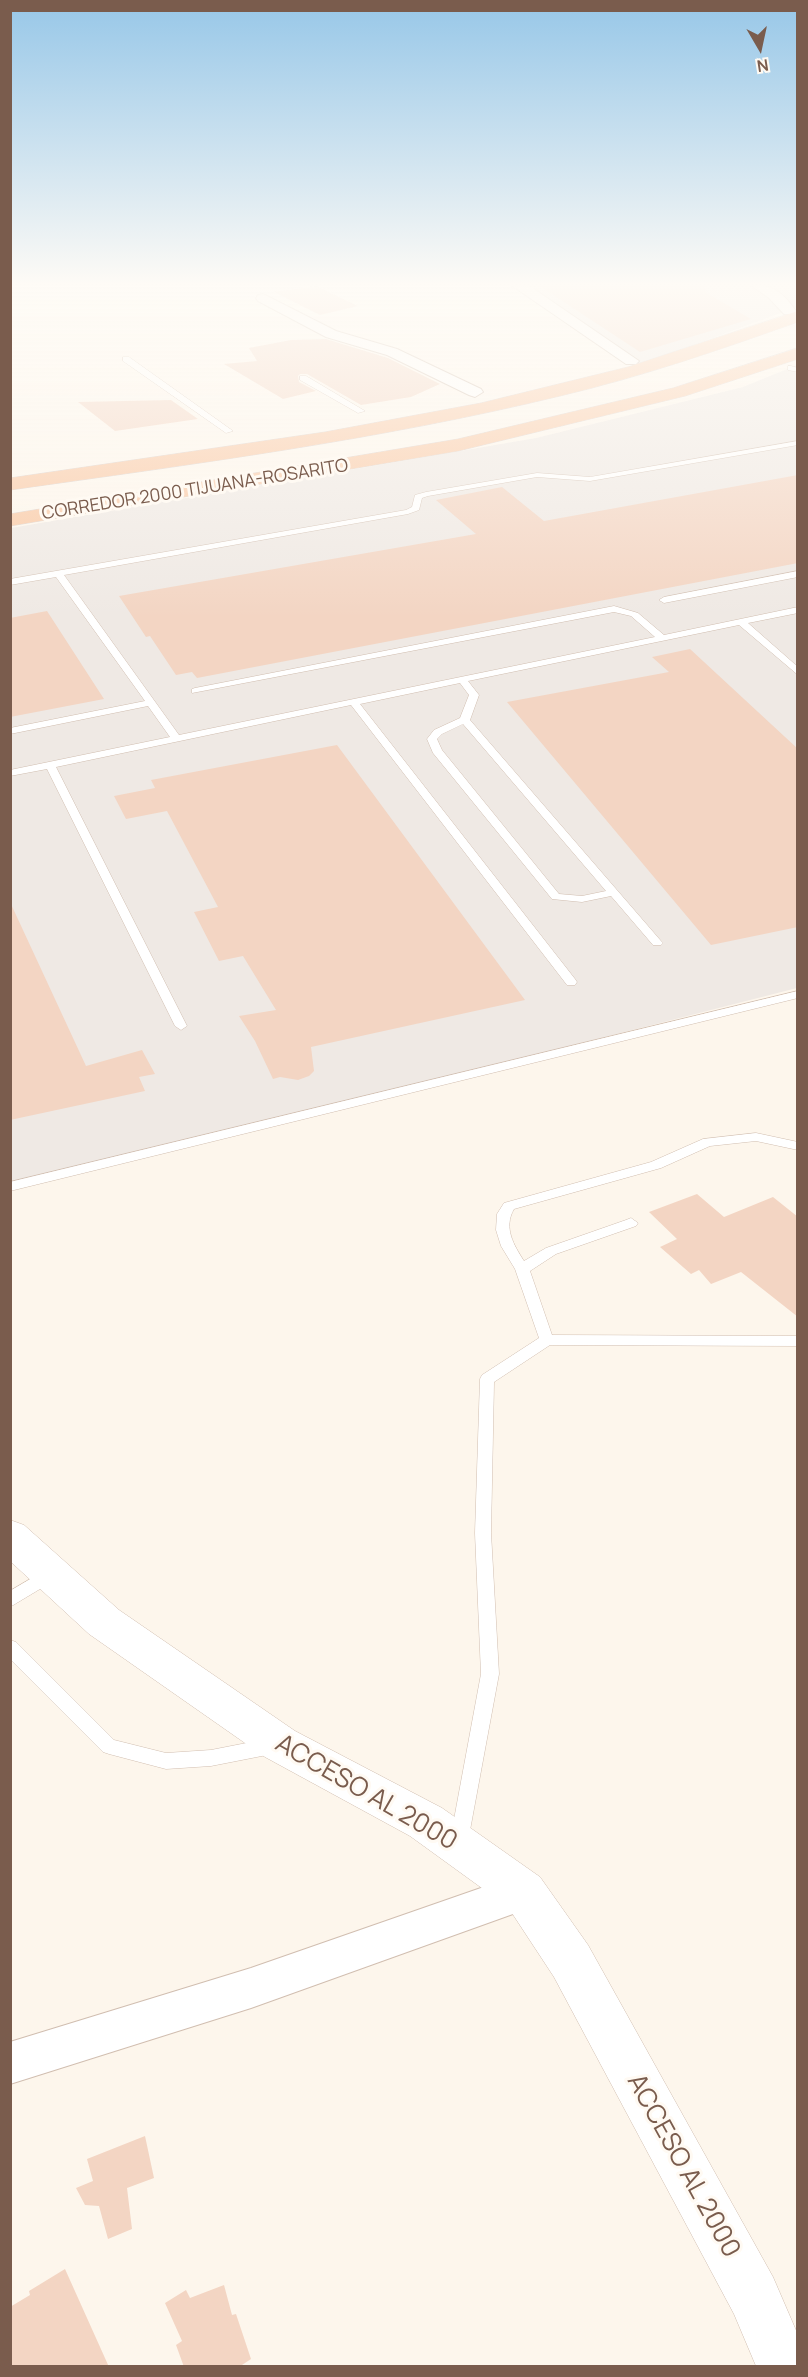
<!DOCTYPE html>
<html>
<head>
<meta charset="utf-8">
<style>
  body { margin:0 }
  #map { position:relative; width:808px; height:2377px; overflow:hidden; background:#fdf6ec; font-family:Manrope,sans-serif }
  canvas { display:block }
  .frame { position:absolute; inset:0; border:12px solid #7a5c4d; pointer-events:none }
  .north { position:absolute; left:730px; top:18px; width:60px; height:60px; -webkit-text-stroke:4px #fffaf3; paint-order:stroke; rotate:171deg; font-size:16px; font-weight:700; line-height:24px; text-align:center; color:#7a5c4d }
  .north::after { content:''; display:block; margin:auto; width:21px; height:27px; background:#7a5c4d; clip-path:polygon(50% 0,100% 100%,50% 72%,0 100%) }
</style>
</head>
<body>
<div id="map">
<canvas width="808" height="2377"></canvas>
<div class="frame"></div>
<div class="north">N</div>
</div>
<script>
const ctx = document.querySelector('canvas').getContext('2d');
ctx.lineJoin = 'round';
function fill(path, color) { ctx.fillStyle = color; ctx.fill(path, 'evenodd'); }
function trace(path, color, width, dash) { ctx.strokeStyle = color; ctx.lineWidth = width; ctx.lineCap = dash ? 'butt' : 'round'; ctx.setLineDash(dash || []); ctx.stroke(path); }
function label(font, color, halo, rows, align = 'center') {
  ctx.font = font + ' Manrope,sans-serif'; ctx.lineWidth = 6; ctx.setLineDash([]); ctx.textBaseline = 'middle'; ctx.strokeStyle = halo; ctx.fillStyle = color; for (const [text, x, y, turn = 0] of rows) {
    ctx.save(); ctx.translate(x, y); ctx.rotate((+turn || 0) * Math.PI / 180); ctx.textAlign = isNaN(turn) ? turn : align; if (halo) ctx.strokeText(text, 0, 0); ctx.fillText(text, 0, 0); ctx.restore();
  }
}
fill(new Path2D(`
  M513 285H797V307L637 366Z
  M797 365V988L11 1189V528L536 438 743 387Z`), '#efe9e4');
fill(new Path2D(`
  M538 285H705V292L751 319 640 352Z
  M316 286 358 306 320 315 274 292Z
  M326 339 388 358 440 384 411 397 361 405 307 374H300L298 376 299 382 316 391 283 399 224 364 257 361 249 348 291 340Z
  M171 400 198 419 115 431 78 402Z
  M798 475V563L197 678 192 672 176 675 150 636 146 637 119 596 476 534 436 500 502 487 544 521Z
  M47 611 104 699 10 717V618Z
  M690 649 798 749V927L711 945 507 702 669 672 652 657Z
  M337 745 525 1000 311 1047 314 1071 309 1076 298 1080 280 1077 273 1079 255 1041 239 1016 276 1010 243 956 219 961 194 912 218 907 167 811 126 819 114 796 155 788 151 780Z
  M10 902 86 1066 142 1050 155 1074 139 1077 145 1091 10 1120Z
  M697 1194 724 1217 773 1197 798 1217V1317L741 1272 711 1284 699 1270 691 1274 660 1247 677 1239 649 1212Z
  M145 2136 154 2178 127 2188 132 2229 108 2239 99 2206 85 2205 76 2188 93 2181 87 2159Z
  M65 2269 109 2367H10V2307L30 2295 29 2291Z
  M224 2285 232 2315 236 2314 251 2359 239 2367H184L176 2345 182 2341 165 2303 186 2290 190 2298Z`), '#f3d5c3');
const service = new Path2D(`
  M123 357H129L233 431 226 433 123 361Z
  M791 366 798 368V372L788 370V366Z
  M300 376H306L365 411 358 413 300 380Z
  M798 441V445L590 481 537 477 428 496 422 498 419 510 408 514 64 575 179 735 655 637 631 616 614 612 192 693V689L195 688 614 606 638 613 664 635 798 607V613L748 623 798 667V675L739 625 468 681 479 695 470 720 661 941 663 943 661 945H653L611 896 582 902 552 899 433 753 427 739 434 730 460 718 469 695 460 683 360 704 575 979 577 982 575 985H567L351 705 56 767 187 1026 181 1030 175 1026 47 769 10 776V770L170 737 148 706 10 734V728L145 701 56 577 10 585V579L406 510 412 507 415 495 426 492 537 473 590 477ZM463 724 606 891 582 896 559 894 442 750 437 739 442 734Z
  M798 571V577L664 603 659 600 664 597Z
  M798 991V998L10 1191V1182Z
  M756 1133 798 1142V1150L756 1141 710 1146 661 1168 514 1209C503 1228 514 1245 524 1261L546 1248 626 1220 631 1218 638 1223 636 1226 556 1254 530 1271 552 1335 798 1336V1346L550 1345 494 1382 491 1533 499 1674 468 1841 466 1847 459 1849 452 1847 450 1841 481 1674 475 1533 480 1379 482 1375 539 1338 515 1269 501 1246 496 1230 497 1214 504 1203 651 1162 703 1139Z
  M49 1568 55 1570 57 1575 55 1580 10 1607V1591Z
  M10 1640 16 1642 114 1740 166 1753 211 1750 272 1738 278 1740 281 1746 278 1752 272 1754 211 1766 166 1769 109 1754 103 1752 10 1659Z`);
const minor = new Path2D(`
  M511 285H528L639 361 636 364H626Z
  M751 285C774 285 783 293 796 311L794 314H784L769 298Z
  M263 294 336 331 397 349 481 389 483 392 475 397 469 395 387 355 326 337 258 301 256 298 258 295Z
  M524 1873 538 1879 544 1892 538 1905 251 2008 10 2084V2042L251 1968Z`);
const tertiary = new Path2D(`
  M10 1520 24 1525 119 1610 295 1731 442 1808 540 1877 588 1945 773 2277 798 2335V2366H756L734 2314 554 1977 508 1907 410 1836 265 1757 89 1634 10 1561Z`);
const trunk = new Path2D(`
  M798 311V322C719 350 641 377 560 396 379 440 194 464 10 490V478L325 432 481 403 628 367Z
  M798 348V359L685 396 458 451 10 526V514L458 439 673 388Z`);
trace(service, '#d1beb0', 1);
trace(minor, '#d1beb0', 2);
trace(tertiary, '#d1beb0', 1);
trace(trunk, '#dad1cd', 1);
fill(service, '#fff');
fill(minor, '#fff');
fill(tertiary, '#fff');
fill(trunk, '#f9c8a4');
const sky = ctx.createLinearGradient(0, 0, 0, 618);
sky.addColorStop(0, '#97c7e8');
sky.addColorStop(0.46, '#fefbf6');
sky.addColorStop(1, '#fefbf600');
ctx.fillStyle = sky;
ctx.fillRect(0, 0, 808, 618);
label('18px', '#7a5c4d', '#fffaf3', [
  ["CORREDOR 2000 TIJUANA-ROSARITO",195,490,-9]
]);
label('26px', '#7a5c4d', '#fffaf3', [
  ["ACCESO AL 2000",366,1793,30],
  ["ACCESO AL 2000",683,2166,61]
]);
</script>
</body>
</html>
